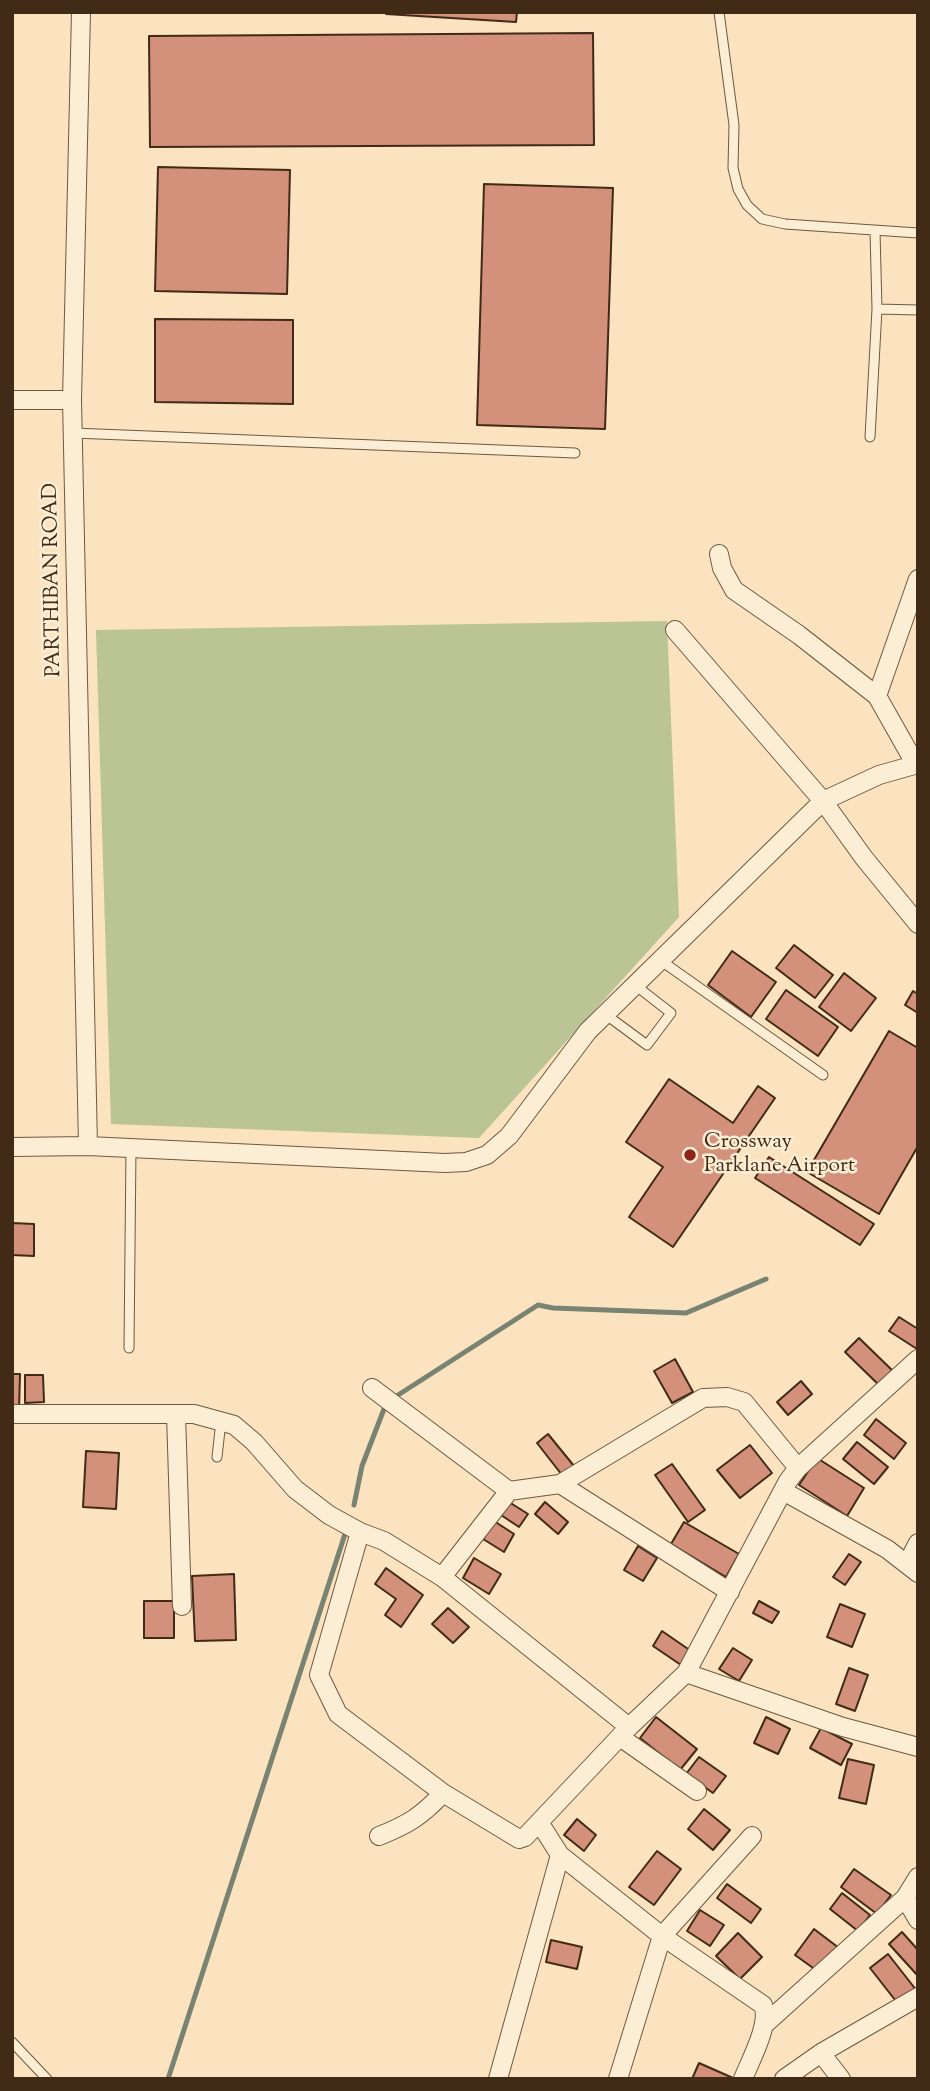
<!DOCTYPE html>
<html>
<head>
<meta charset="utf-8">
<style>
  body { margin:0 }
  #map { position:relative; width:930px; height:2091px; overflow:hidden; background:#fae3be; font-family:"Sorts Mill Goudy",serif }
  canvas { display:block }
  .frame { position:absolute; inset:0; border:14px solid #412a16; pointer-events:none }
</style>
</head>
<body>
<div id="map">
<canvas width="930" height="2091"></canvas>
<div class="frame"></div>
</div>
<script>
const ctx = document.querySelector('canvas').getContext('2d');
ctx.lineJoin = 'round';
function fill(path, color) { ctx.fillStyle = color; ctx.fill(path, 'evenodd'); }
function trace(path, color, width, dash) { ctx.strokeStyle = color; ctx.lineWidth = width; ctx.lineCap = dash ? 'butt' : 'round'; ctx.setLineDash(dash || []); ctx.stroke(path); }
function label(font, color, halo, rows, align = 'center') {
  ctx.font = font + ' "Sorts Mill Goudy",serif'; ctx.lineWidth = 5; ctx.setLineDash([]); ctx.textBaseline = 'middle'; ctx.strokeStyle = halo; ctx.fillStyle = color; for (const [text, x, y, turn = 0] of rows) {
    ctx.save(); ctx.translate(x, y); ctx.rotate((+turn || 0) * Math.PI / 180); ctx.textAlign = isNaN(turn) ? turn : align; if (halo) ctx.strokeText(text, 0, 0); ctx.fillText(text, 0, 0); ctx.restore();
  }
}
fill(new Path2D(`
  M667 621 679 917 479 1138 111 1124 96 630Z`), '#bac494');
trace(new Path2D(`
  M395 1397 538 1305 553 1308 686 1313 766 1279
  M354 1505 362 1466 384 1409
  M168 2079 345 1534`), '#798371', 5);
const building = new Path2D(`
  M386 12H517L516 22 386 14Z
  M593 33 594 145 150 147 149 36Z
  M158 167 290 170 287 294 155 291Z
  M484 184 613 188 605 429 477 425Z
  M155 319 293 320V404L155 402Z
  M794 945 833 975 815 998 776 968Z
  M732 951 776 982 751 1017 708 985Z
  M844 973 876 998 851 1031 819 1007Z
  M786 990 838 1027 818 1056 766 1019Z
  M913 991 918 994V1013L905 1005Z
  M889 1031 918 1048V1146L879 1214 807 1172Z
  M669 1079 733 1123 758 1086 775 1098 673 1247 629 1217 663 1167 626 1142Z
  M769 1157 874 1224 860 1245 755 1178Z
  M12 1223 34 1224V1256L12 1255Z
  M899 1317 918 1329 917 1349 889 1331Z
  M859 1338 896 1374 882 1388 845 1352Z
  M675 1359 693 1392 672 1403 654 1371Z
  M12 1374H20L19 1410H12Z
  M25 1375H43L44 1402 25 1403Z
  M801 1381 812 1394 788 1415 777 1402Z
  M876 1419 906 1443 894 1459 864 1435Z
  M548 1434 574 1466 562 1475 537 1443Z
  M857 1442 888 1467 874 1484 843 1459Z
  M750 1445 772 1473 740 1498 717 1470Z
  M86 1451 119 1453 116 1509 83 1507Z
  M817 1458 864 1488 847 1516 799 1485Z
  M672 1464 705 1510 688 1522 655 1475Z
  M509 1502 528 1514 519 1527 501 1515Z
  M545 1502 568 1522 558 1534 535 1514Z
  M494 1521 514 1534 504 1552 483 1539Z
  M684 1522 739 1554 726 1577 671 1544Z
  M638 1546 657 1558 643 1581 624 1570Z
  M849 1554 861 1562 845 1585 833 1577Z
  M474 1558 501 1574 489 1594 463 1578Z
  M386 1568 423 1595 401 1627 385 1615 396 1599 375 1584Z
  M234 1574 236 1640 195 1641 192 1576Z
  M144 1601H174V1638H144Z
  M759 1601 779 1612 772 1623 753 1613Z
  M840 1604 865 1614 852 1647 827 1637Z
  M448 1608 469 1627 453 1643 432 1624Z
  M662 1631 691 1651 681 1665 653 1646Z
  M733 1648 752 1660 739 1681 719 1669Z
  M849 1668 868 1675 855 1711 836 1704Z
  M656 1717 697 1749 680 1770 640 1738Z
  M766 1717 790 1729 778 1754 754 1743Z
  M821 1728 852 1744 841 1765 810 1748Z
  M699 1757 726 1776 713 1793 686 1774Z
  M848 1759 874 1765 866 1804 839 1798Z
  M704 1809 730 1830 713 1850 688 1829Z
  M577 1819 596 1835 584 1851 564 1835Z
  M657 1851 681 1869 654 1905 629 1887Z
  M854 1869 891 1895 877 1914 841 1887Z
  M727 1884 761 1909 751 1923 717 1898Z
  M842 1893 870 1915 858 1931 830 1909Z
  M700 1910 724 1925 710 1946 687 1931Z
  M814 1929 839 1948 820 1973 795 1955Z
  M902 1932 918 1950V1976L889 1944Z
  M738 1933 762 1957 740 1979 716 1956Z
  M551 1940 582 1947 577 1969 546 1962Z
  M888 1954 917 1991 899 2005 870 1968Z
  M699 2063 733 2078 732 2079H692Z`);
fill(building, '#d3907b');
trace(building, '#412a16', 2);
const service = new Path2D(`
  M719 12 734 125 733 168 738 189 747 205 762 219 785 224 918 233
  M875 231 877 309 918 310
  M73 433 575 453
  M870 437 877 309
  M660 960 823 1075
  M605 1014 647 1045 671 1013 635 985
  M129 1348 131 1148
  M217 1457 221 1421
  M12 2042 47 2079`);
const minor = new Path2D(`
  M81 12 72 400 88 1146
  M12 400H72
  M719 554 722 568 734 590 799 635 877 696 916 765
  M675 630 823 801 864 858 918 924
  M877 696 918 579
  M12 1147 88 1146 445 1163 466 1162 487 1155 509 1136 588 1031 823 801 879 775 918 764
  M372 1388 509 1491 560 1484 703 1398 727 1397 744 1402 798 1468
  M12 1414H194L234 1425 254 1442 295 1489 329 1515 360 1532 384 1541 442 1577 629 1727
  M176 1414 182 1606
  M560 1484 730 1592
  M783 1491 887 1549 918 1573
  M360 1532 319 1675 338 1714 443 1793 519 1839 525 1837 629 1727 686 1673 788 1481 798 1468 918 1359
  M907 1564 918 1543
  M442 1577 509 1491
  M686 1673 843 1727 918 1747
  M620 1737 697 1791
  M539 1822 560 1855 662 1936 763 2005C771 2023 750 2061 743 2079
  M379 1836C407 1825 422 1816 443 1793
  M905 1898 918 1920
  M765 2024 905 1898 918 1877
  M821 2053 841 2079
  M498 2079 560 1855
  M618 2079 662 1936 752 1836
  M784 2079 821 2053 918 1997`);
trace(service, '#6f5840', 11);
trace(minor, '#6f5840', 20);
trace(service, '#fcedd5', 9);
trace(minor, '#fcedd5', 18);
for (const [x, y, r, color] of [
  [690,1155,7,"#8f2418"]
]) { const dot = new Path2D(); dot.arc(x, y, r, 0, 2 * Math.PI); ctx.fillStyle = color; ctx.fill(dot); trace(dot, '#fcedd5', 2.5); }
label('21px', '#412a16', '#fcedd5', [
  ["PARTHIBAN ROAD",54,580,-91]
]);
label('21px', '#412a16', '#fcedd5', [
  ["Crossway",704,1143],
  ["Parklane Airport",704,1167]
], 'left');
</script>
</body>
</html>
